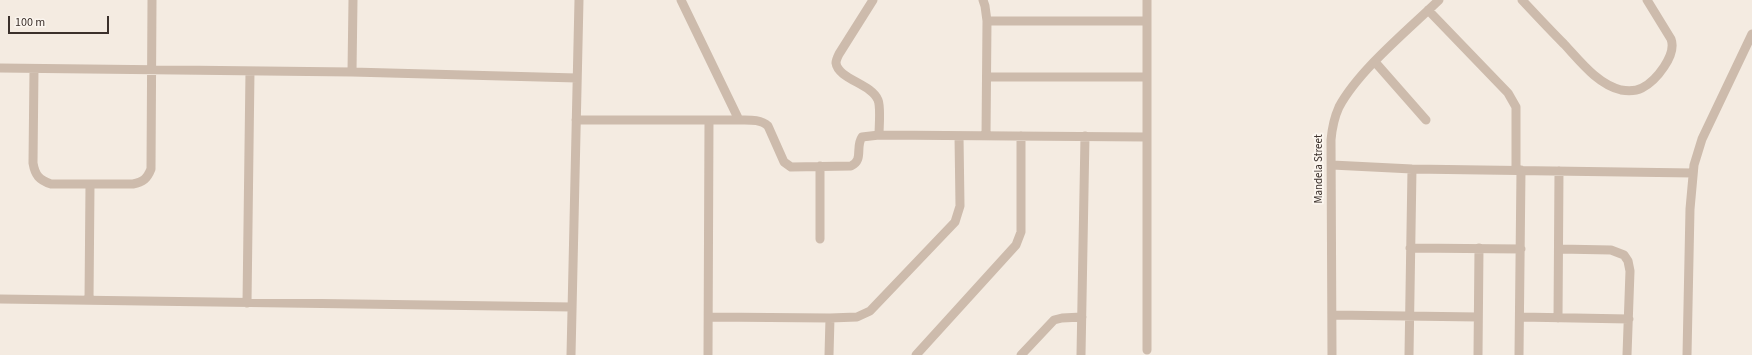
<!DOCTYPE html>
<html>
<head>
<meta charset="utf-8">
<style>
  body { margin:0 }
  #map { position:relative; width:1752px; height:355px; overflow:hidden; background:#f4ebe1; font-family:"Source Sans 3",sans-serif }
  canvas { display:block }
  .scale { position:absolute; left:8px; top:16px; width:101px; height:18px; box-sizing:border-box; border:2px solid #3b302b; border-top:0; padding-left:5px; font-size:12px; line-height:14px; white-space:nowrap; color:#3b302b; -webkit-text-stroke:3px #fbf5ee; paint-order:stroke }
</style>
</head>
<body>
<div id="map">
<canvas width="1752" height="355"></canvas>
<div class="scale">100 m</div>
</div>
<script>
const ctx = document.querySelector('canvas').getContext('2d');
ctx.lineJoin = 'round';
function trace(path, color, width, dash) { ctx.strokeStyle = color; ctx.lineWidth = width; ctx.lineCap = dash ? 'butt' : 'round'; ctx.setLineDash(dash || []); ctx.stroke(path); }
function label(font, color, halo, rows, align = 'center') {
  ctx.font = font + ' "Source Sans 3",sans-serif'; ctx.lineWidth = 4; ctx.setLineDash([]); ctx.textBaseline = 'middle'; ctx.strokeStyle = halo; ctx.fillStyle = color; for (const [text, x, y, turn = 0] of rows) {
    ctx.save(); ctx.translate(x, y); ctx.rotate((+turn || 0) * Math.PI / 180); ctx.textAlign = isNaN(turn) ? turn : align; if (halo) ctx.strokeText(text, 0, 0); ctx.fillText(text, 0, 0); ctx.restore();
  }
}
trace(new Path2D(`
  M681 0 739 120
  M873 0 839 54C838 56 836 60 836 63 838 79 872 84 878 100 881 107 879 126 879 135
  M983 0 985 6 987 21 986 136
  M1522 0C1536 15 1550 30 1564 44 1580 61 1597 84 1621 90 1627 91 1636 91 1642 88 1656 81 1677 55 1671 39L1647 0
  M1428 10 1508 93 1516 107V170
  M987 21H1147
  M1375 62 1426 120
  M0 68 352 72 577 78
  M34 69 33 163C35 175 39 180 51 184H133C143 182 147 179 151 169L152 0
  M352 72 353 0
  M987 77H1146
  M576 120H739C749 120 761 119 768 126L784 162 791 167 851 166C864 160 855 147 862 137L879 135 1146 137
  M1332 165 1412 169 1693 173
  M820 239V166
  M1410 248 1521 249
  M1559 249 1611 250 1624 255 1628 261 1630 271 1627 355
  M0 299 572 307
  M89 300 90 185
  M247 303 250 71
  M1333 315 1478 317
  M709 317 830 318 857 317 870 311 955 222 960 206 959 136
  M1520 317 1629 319
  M1558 318 1559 171
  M1147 350V0
  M571 355 579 0
  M708 355 709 120
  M829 355 830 318
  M916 355 1016 245 1021 232V136
  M1021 355 1054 320 1062 318 1082 317
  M1081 355 1085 136
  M1332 355 1331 140C1332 128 1334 118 1339 107 1359 70 1408 30 1439 0
  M1409 355 1412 169
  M1478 355 1479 248
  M1519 355 1521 170
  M1687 355 1690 209 1694 165 1702 139 1752 34`), '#cdbbac', 9);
label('11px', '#3b302b', '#fbf5ee', [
  ["Mandela Street",1320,169,-90]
]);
</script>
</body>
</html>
